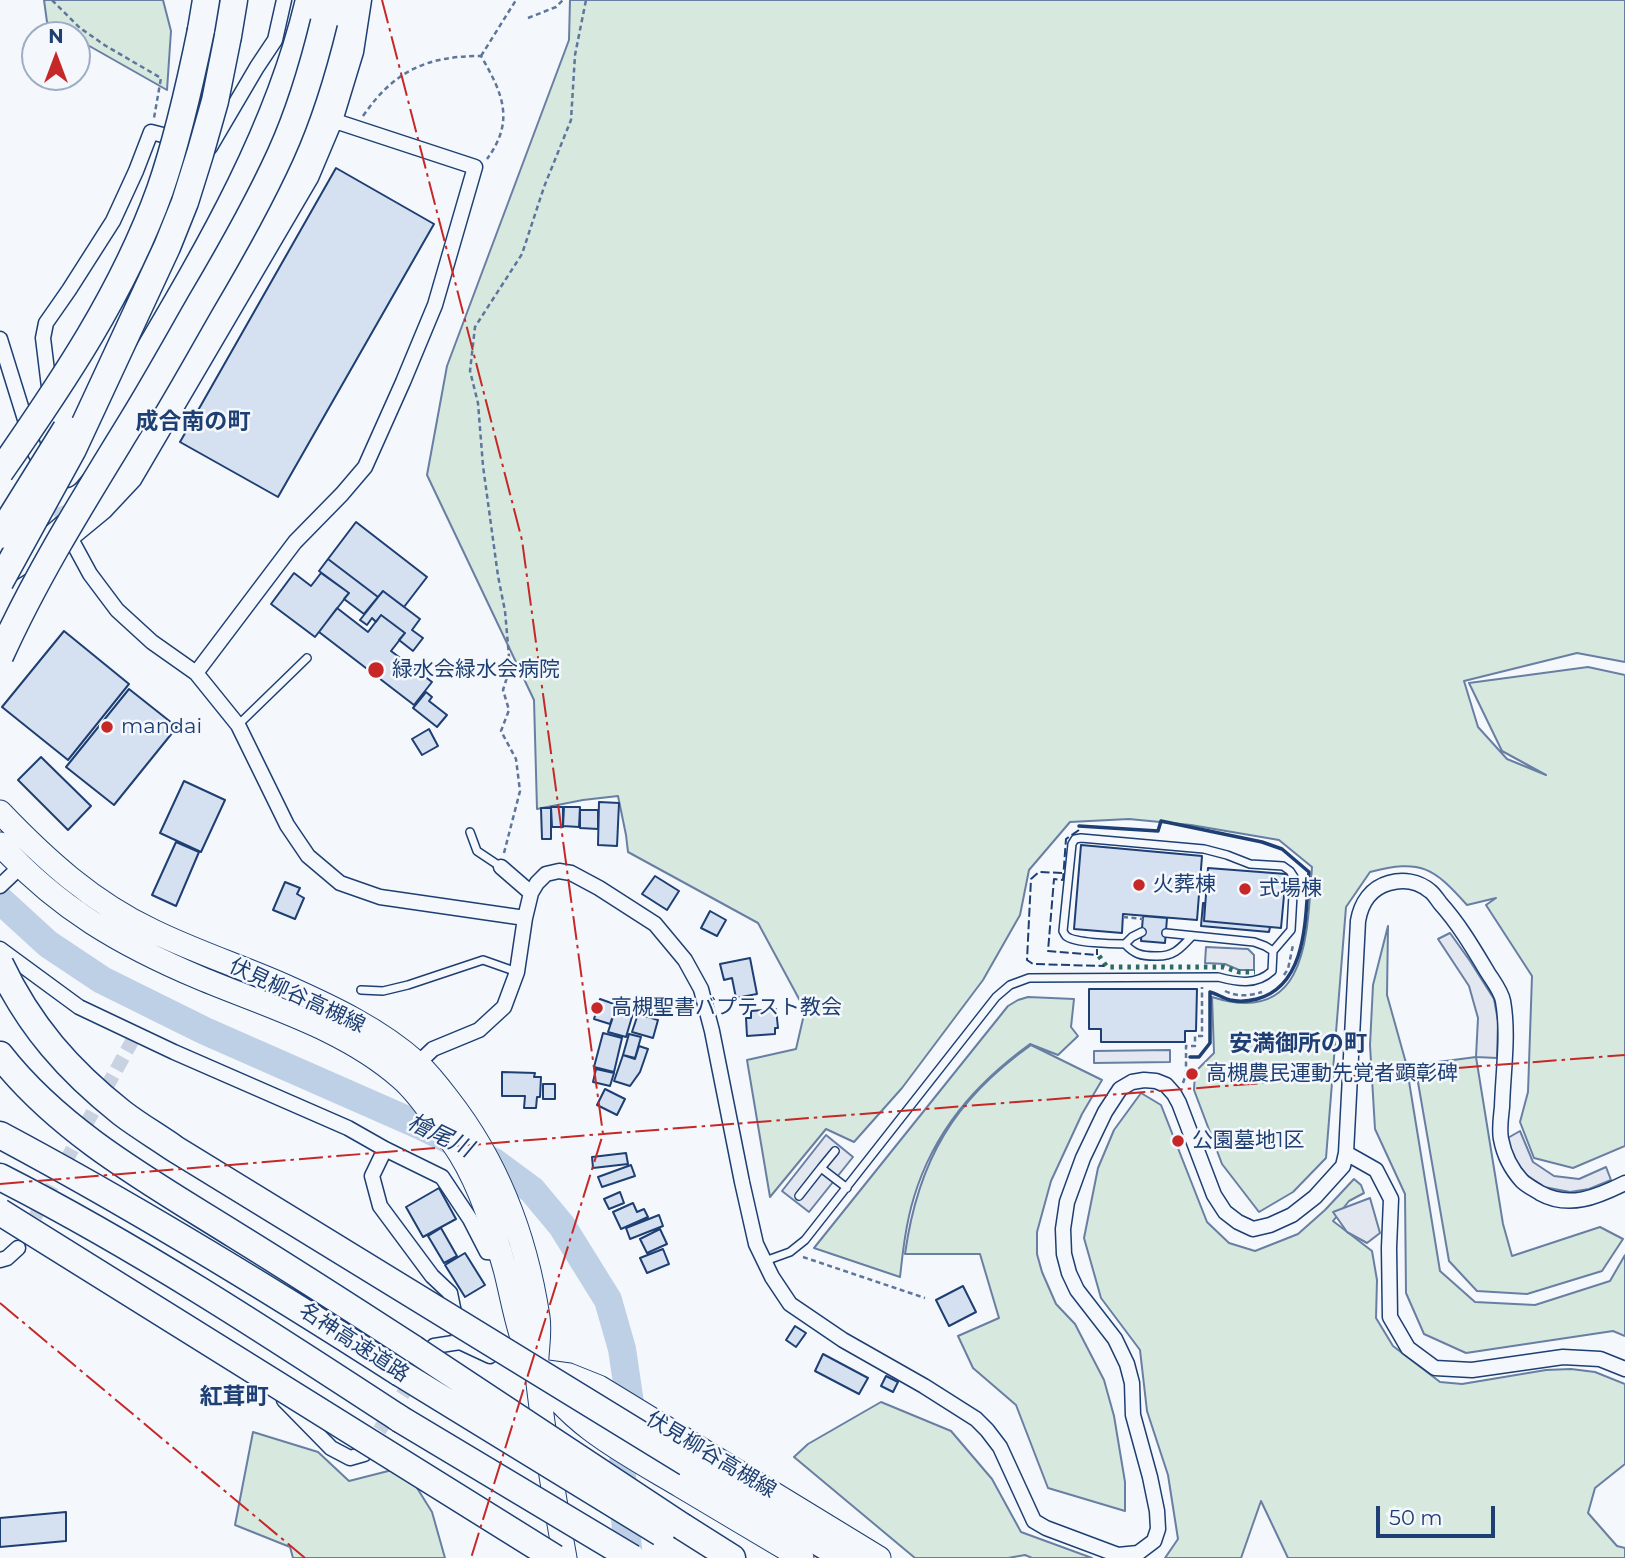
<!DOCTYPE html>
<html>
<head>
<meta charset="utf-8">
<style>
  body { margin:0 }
  #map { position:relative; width:1625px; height:1558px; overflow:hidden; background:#f4f7fb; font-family:Montserrat,sans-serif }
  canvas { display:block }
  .north { position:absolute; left:21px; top:21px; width:70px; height:70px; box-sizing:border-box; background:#f4f7fb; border:2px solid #9eadc5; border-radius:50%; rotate:0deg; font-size:19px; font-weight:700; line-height:28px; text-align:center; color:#1d3f73 }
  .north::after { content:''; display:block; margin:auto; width:24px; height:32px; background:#c62828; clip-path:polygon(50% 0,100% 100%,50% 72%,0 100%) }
  .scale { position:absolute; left:1376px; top:1506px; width:119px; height:32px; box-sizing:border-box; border:4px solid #1d3f73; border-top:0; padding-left:9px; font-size:21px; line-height:24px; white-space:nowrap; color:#1d3f73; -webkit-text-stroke:5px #f4f7fb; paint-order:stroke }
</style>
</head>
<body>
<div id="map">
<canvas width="1625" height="1558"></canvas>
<div class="north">N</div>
<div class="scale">50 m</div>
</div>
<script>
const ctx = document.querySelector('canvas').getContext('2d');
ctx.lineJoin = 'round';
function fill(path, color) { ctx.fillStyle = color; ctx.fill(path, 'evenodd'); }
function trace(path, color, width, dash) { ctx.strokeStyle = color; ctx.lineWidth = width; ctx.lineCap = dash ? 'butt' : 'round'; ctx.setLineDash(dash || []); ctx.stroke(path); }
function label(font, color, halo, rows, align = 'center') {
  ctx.font = font + ' Montserrat,"Noto Sans JP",sans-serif'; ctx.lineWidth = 5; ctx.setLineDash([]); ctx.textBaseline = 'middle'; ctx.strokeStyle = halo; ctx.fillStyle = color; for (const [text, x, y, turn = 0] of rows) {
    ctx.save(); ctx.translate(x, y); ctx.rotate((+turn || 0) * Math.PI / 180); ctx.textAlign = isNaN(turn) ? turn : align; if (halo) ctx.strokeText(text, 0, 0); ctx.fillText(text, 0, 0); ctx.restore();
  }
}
const green = new Path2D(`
  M44 0H163L171 31 167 90 77 39V35H70L47 22Z
  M570 0H1625V662L1577 653 1464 681 1478 727 1507 759 1546 775 1502 751 1469 683 1588 667 1625 675V1146L1573 1168 1534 1158 1520 1122 1528 1092 1532 976 1486 905 1496 898 1467 905C1433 867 1421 859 1370 872L1346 907 1326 1158 1293 1192 1259 1212 1222 1164 1194 1090 1195 1072 1214 1053 1212 997C1309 1028 1307 933 1312 867L1279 840 1191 825 1129 819 1070 822 1029 870 1020 915 983 980 902 1088 854 1142 826 1129 770 1197 747 1060 796 1049 805 1010 758 923 628 852 626 835 618 796 583 800 537 809 534 700 427 475 447 366 569 40Z
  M1388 926 1387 995 1406 1063 1440 1271 1475 1302 1535 1305 1610 1281 1625 1255V1336L1613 1331 1466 1353 1424 1334 1406 1293 1405 1194 1375 1129 1370 1045 1373 985Z
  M1028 997 1074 999 1071 1027 1078 1036 1058 1055 1030 1044C975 1084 934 1131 914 1197 906 1223 903 1250 900 1277L814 1248 1008 1006 1018 1000Z
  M1031 1045 1102 1080 1082 1114 1051 1181 1037 1232V1254L1042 1272 1056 1304 1075 1324 1104 1380 1114 1416 1125 1482V1511L1048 1488 1016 1405 973 1368 958 1336 999 1318 980 1254H905C918 1160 954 1100 1031 1045Z
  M1476 1057 1503 1224 1512 1256 1600 1227 1623 1239 1602 1271 1527 1294 1477 1291 1449 1261 1415 1065Z
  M1141 1093 1161 1105 1207 1222 1229 1243 1255 1251 1298 1234 1325 1210 1354 1179 1361 1185 1364 1193 1349 1201 1333 1221 1372 1251 1377 1280 1376 1318 1393 1346 1440 1382 1462 1384 1546 1370 1571 1369 1595 1372 1625 1384V1464L1595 1488 1588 1513 1617 1546 1625 1548V1558H1288L1261 1501 1241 1558H1165L1178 1539 1168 1475 1147 1411 1140 1350 1101 1298 1084 1238 1098 1168 1114 1130Z
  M881 1402 951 1431 992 1479 1021 1532 1092 1558H1032L1025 1555 1008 1558H915L794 1457 808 1444Z
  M253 1432 318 1452 349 1481 404 1467 432 1512 445 1558H293L290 1547 235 1525Z`);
fill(green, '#d7e8df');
trace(green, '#687fa3', 2);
const parking = new Path2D(`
  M1450 933 1470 961 1494 999 1498 1021 1497 1058 1476 1057 1478 1018 1469 986 1438 939Z
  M1206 947 1248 949 1254 955V970H1239L1225 964 1205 963Z
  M1170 1050V1062L1094 1063V1051Z
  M1520 1131 1533 1162 1554 1176 1579 1179 1606 1167 1611 1180 1589 1189 1570 1192 1544 1187 1524 1173 1512 1155 1506 1139Z
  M826 1135 853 1157 809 1212 782 1191Z
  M1370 1198 1380 1233 1367 1243 1347 1232 1333 1212Z`);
fill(parking, '#e3e8f0');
trace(parking, '#687fa3', 2);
trace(new Path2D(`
  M0 900 48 944 102 980 205 1031 421 1126 494 1162 532 1190 562 1226 608 1300 622 1349 631 1410 625 1442 622 1475 624 1509 629 1558`), '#bed0e5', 28);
const building = new Path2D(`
  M336 168 434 224 278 497 180 442Z
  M356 522 427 577 404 607 383 591 378 597 328 559Z
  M328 559 378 597 364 614 344 599 349 593 319 571Z
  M294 573 311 586 321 573 349 593 315 637 271 604Z
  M383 591 420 619 412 630 423 638 413 651 399 640 405 633 381 615 376 622 372 618 367 625 360 620Z
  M337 608 368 632 381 615 405 633 391 651 432 682 414 705 319 632Z
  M64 631 129 684 68 760 2 707Z
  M129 689 177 727 114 805 66 767Z
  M426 692 432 697 429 701 447 715 437 727 413 708Z
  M429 729 438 746 422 755 412 739Z
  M41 757 91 806 68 830 18 780Z
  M184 781 225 800 201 852 160 833Z
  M599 802 619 803 617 846 598 845Z
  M551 807H563V827H552Z
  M564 807H580L579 827 563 826Z
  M541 808H551V839H542Z
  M580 810H598V829L580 828Z
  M176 842 199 852 176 906 152 895Z
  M1081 845 1202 856 1197 920 1123 914 1122 933 1074 929Z
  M1208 868 1286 874 1281 928 1204 921Z
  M655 876 679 891 667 910 642 894Z
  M285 882 300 888 297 894 304 898 295 919 273 910Z
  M1203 903H1205L1204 921 1270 927 1269 932 1201 926Z
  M710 911 726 920 717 936 701 928Z
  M1143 916 1167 918 1165 943 1141 941Z
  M750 958 757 994 736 998 732 978 724 980 720 964Z
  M1089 989H1197L1196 1031H1185V1042H1101V1029H1089Z
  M600 999 617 1005 610 1024 594 1019Z
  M617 1005 634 1010 626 1037 608 1032Z
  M776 1009 778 1028H775V1034L747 1036 746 1018H751V1011Z
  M638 1014 658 1020 653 1038 632 1032Z
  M603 1033 622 1038 614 1072 594 1067Z
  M629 1034 641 1037 635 1058 623 1055Z
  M639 1046 648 1049 640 1072 630 1086 614 1081 623 1055 635 1059Z
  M596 1069 614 1073 610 1086 593 1082Z
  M502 1072 535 1073 534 1077H541L540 1097H537L536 1108H524L525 1096H502Z
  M543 1084H555V1099H543Z
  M605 1089 625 1099 617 1115 597 1105Z
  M626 1153 628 1164 593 1168 592 1157Z
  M631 1165 635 1176 602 1187 598 1177Z
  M439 1188 456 1219 423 1237 406 1207Z
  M620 1192 624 1203 609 1209 604 1199Z
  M633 1203 637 1212 644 1209 648 1217 621 1229 613 1212Z
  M659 1215 663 1226 630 1239 626 1228Z
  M441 1228 457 1256 444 1263 428 1236Z
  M660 1229 667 1244 647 1253 640 1239Z
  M663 1249 669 1264 647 1273 640 1258Z
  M465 1253 485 1285 465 1297 445 1265Z
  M963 1286 976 1312 949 1326 936 1300Z
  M795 1326 806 1333 796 1347 786 1340Z
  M823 1354 868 1378 859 1394 815 1371Z
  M886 1376 898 1382 893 1392 881 1386Z
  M66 1512V1541L0 1547V1518Z`);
fill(building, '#d5e0f0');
trace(building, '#1d3f73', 2);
trace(new Path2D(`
  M50 488 68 531
  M25 1235 136 1034
  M368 1448 414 1377`), '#c9d2e0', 14, [14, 7]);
const lane = new Path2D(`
  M238 725 307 658
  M470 832 477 851 501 867
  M1142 932 1132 937 1125 944C1113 944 1074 943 1066 936 1065 935 1064 933 1063 931L1072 844 1075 839 1081 838 1204 849 1227 855 1250 864 1283 866 1290 871 1294 877 1291 930 1273 951
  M1125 944C1134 954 1141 956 1155 956 1173 957 1180 949 1192 936
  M361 990 383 991 408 985 483 960 517 972
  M821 1168 835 1151
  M799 1196 821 1168 847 1188
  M765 1261 790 1252 805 1240 996 997 1010 985 1029 978 1218 977C1237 982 1256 986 1272 971L1273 951 1265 946 1254 942 1166 933`);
const street = new Path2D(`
  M364 0 356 52 335 121 311 178 134 480 105 511 71 539 90 574 117 610 152 642 196 673 238 725 287 825 308 856 340 883 380 897 525 918
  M0 339 36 455
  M50 395 43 338 46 323 69 290 113 221 136 171 151 132 210 147 257 67 275 40 284 0
  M196 673 295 542 342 494 365 467 403 382 435 305 475 167 335 121
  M501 867 531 893
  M0 886 20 867
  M0 949 79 1007 174 1052 348 1128 385 1149 442 1177 470 1219 487 1252 500 1253
  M412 1069 433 1049 479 1030 504 1007 517 972 525 918 531 893 537 883 546 874 559 871 571 873 599 888 655 924 685 960 701 989 712 1031 742 1182 756 1244 772 1277 790 1304 843 1340 924 1386 976 1419 987 1430 1000 1447 1034 1521 1046 1528 1118 1555 1138 1553 1154 1541 1158 1529 1157 1511 1150 1477 1133 1415 1132 1383 1127 1364 1115 1339 1077 1290 1069 1273 1064 1254 1063 1229 1067 1202 1083 1158 1105 1112 1120 1089 1132 1082 1144 1080 1156 1081 1166 1085 1174 1094 1179 1103 1214 1195 1225 1212 1238 1222 1253 1229 1270 1225 1292 1215 1315 1197 1343 1166 1346 1153 1358 921C1361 903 1371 888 1389 883 1403 879 1418 881 1430 891 1434 894 1437 899 1440 903 1459 924 1473 948 1488 973 1493 981 1501 991 1503 1001 1509 1035 1503 1072 1502 1107 1501 1117 1499 1129 1501 1139 1504 1155 1511 1169 1522 1181 1527 1186 1534 1189 1540 1193 1569 1209 1597 1197 1625 1183
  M385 1149 372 1176 380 1206 432 1276 450 1293 460 1342
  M1346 1153 1376 1170 1391 1199 1389 1248 1390 1317 1408 1348 1435 1368 1472 1370 1563 1357 1600 1359 1625 1369
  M0 1260 7 1258 18 1248
  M434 1346 460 1342 490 1356
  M284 1400 331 1448 350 1458 364 1454`);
const primary = new Path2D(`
  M0 812C46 860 92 902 153 931 196 952 242 967 285 986 332 1007 379 1029 417 1063 429 1074 439 1087 448 1099 498 1163 526 1238 538 1317 541 1336 535 1356 537 1375 544 1436 554 1497 565 1558
  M0 844C57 908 122 945 200 978 269 1007 344 1028 401 1078 414 1089 424 1103 434 1117 443 1129 452 1141 460 1154 481 1188 494 1230 505 1269 514 1304 518 1339 537 1371 568 1425 629 1455 681 1486 721 1510 762 1534 802 1558
  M540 1371 569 1375 599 1387 879 1558`);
const highway = new Path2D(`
  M324 22 329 0
  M201 30 206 0
  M228 36 234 0
  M66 474 91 444 109 419C186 285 273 153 309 0
  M0 574C17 563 36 553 51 540 80 517 106 490 128 460L288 191C320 130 343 69 349 0
  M0 1055C61 1133 152 1183 235 1235 295 1272 354 1310 414 1349
  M0 1135C137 1208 269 1289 400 1373
  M0 1177C139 1248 270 1334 400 1419
  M687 1463 845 1558
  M683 1527 732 1558`);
trace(lane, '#1d3f73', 10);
trace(street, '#1d3f73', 17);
trace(primary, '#1d3f73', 25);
trace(highway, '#1d3f73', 29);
trace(new Path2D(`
  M52 0 80 28 106 46 161 78 154 118
  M528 18 556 7 563 0
  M481 56 516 0
  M363 116C394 71 426 56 481 56 503 94 515 121 487 159
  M504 853 520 791 516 759 501 731 509 710 503 690 510 668 505 611 498 576 483 466 478 403 470 371 475 327 522 254 544 187 571 120 575 55 586 0
  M1123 917 1143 919
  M1284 975 1288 969 1293 945
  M1225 991C1237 997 1250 996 1262 992
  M1183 1083 1186 1074V1046H1195V1036H1202V987
  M803 1257 925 1298`), '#5e769c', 2.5, [5, 3.5]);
trace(lane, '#f4f7fb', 7);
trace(street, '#f4f7fb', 14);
trace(primary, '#f4f7fb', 23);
trace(highway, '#f4f7fb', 26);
const highwayBridge = new Path2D(`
  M0 472C62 383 123 293 160 190 178 138 190 84 201 30
  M0 535 66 429
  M0 582 73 449 167 247 185 202 200 154 215 101 228 36
  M0 656C37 574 85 498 132 421 156 382 178 342 201 302 230 253 258 204 281 153 300 111 313 67 324 22
  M0 964C29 1026 69 1071 122 1113 139 1126 158 1137 175 1149L687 1463
  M0 1212 555 1558
  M414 1349 683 1527
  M400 1373 661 1533
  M400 1419 632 1558`);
trace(highwayBridge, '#1d3f73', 29, []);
trace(highwayBridge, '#f4f7fb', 26);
trace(new Path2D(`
  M1099 956 1107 967H1224L1239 972H1255`), '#2c6c60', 5, [3.5, 5]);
trace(new Path2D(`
  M1079 830 1066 839 1063 880 1054 879 1048 951 1097 955V949
  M1062 873 1039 872 1031 879 1027 960 1033 964 1104 966`), '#1d3f73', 2, [9, 3.5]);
trace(new Path2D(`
  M1079 826 1158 831 1161 821 1262 842 1282 849 1309 872C1305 914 1309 985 1257 999 1249 1001 1239 1002 1230 1000 1223 998 1217 994 1210 992V1043L1199 1057H1190`), '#1d3f73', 3.5);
trace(new Path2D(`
  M382 0 522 540 603 1134 471 1558
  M0 1184 603 1134 1625 1055
  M0 1303 305 1558`), '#c62828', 2, [24, 5, 3.5, 5]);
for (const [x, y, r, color] of [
  [376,670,9,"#c62828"],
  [107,727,7,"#c62828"],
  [1139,885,7,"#c62828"],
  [1245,889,7,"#c62828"],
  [597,1008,7,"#c62828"],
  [1192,1074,7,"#c62828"],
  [1178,1141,7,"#c62828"]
]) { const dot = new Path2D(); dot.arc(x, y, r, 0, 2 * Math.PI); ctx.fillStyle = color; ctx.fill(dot); trace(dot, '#f4f7fb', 2.5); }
label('21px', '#1d3f73', '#f4f7fb', [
  ["緑水会緑水会病院",392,670],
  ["mandai",121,727],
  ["火葬棟",1153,885],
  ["式場棟",1259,889],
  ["高槻聖書バプテスト教会",611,1008],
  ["高槻農民運動先覚者顕彰碑",1206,1074],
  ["公園墓地1区",1192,1141]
], 'left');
label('21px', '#1d3f73', '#f4f7fb', [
  ["伏見柳谷高槻線",297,996,25],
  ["名神高速道路",354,1343,33],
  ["伏見柳谷高槻線",711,1455,31]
]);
label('bold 23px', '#1d3f73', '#f4f7fb', [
  ["成合南の町",193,422],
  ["安満御所の町",1298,1044],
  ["紅茸町",234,1397]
]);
label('italic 23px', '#1d3f73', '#f4f7fb', [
  ["檜尾川",440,1136,26]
]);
</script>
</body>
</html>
